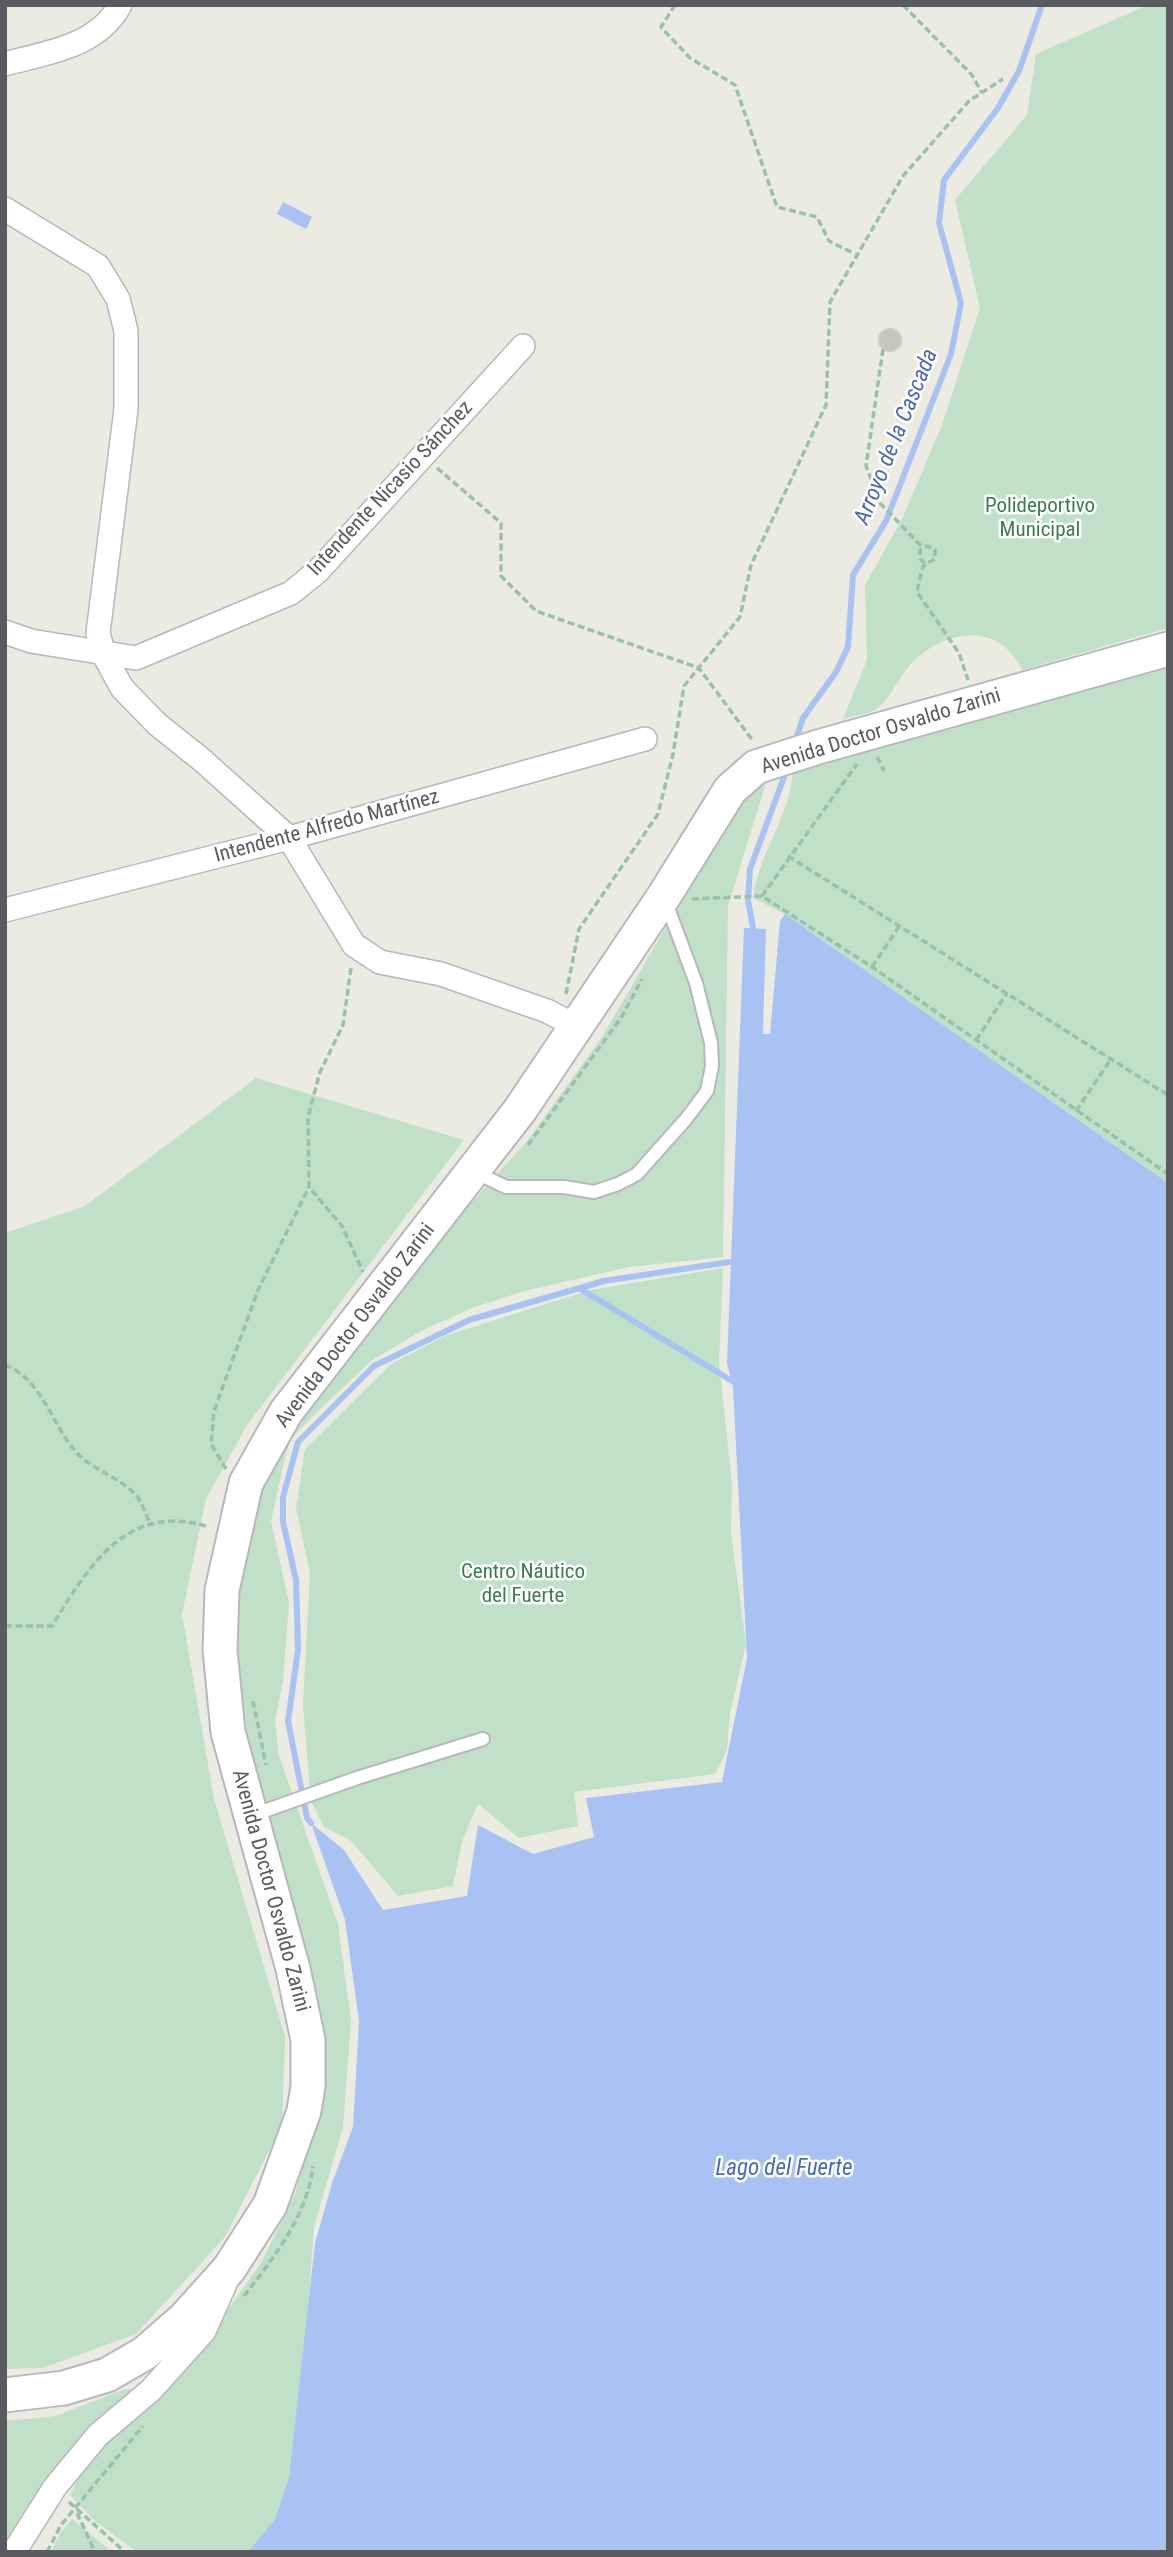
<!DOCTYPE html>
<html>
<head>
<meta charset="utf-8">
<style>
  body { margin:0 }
  #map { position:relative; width:1173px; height:2557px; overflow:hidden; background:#ebebe1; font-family:"Roboto Condensed",sans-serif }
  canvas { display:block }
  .frame { position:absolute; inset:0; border:7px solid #5a5b60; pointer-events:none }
</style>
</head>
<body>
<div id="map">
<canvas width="1173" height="2557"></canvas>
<div class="frame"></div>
</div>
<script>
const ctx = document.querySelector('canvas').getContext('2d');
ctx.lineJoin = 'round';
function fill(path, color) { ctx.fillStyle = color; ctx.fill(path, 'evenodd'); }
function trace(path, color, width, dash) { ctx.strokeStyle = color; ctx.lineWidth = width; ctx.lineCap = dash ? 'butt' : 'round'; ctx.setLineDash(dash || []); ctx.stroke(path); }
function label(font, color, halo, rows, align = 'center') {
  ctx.font = font + ' "Roboto Condensed",sans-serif'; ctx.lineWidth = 5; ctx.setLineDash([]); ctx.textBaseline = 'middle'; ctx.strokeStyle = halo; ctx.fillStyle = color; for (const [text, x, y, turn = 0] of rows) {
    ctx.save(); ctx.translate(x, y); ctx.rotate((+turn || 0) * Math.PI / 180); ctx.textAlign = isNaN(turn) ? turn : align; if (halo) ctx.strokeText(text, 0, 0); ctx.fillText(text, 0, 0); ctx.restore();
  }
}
fill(new Path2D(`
  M1148 5H1168V628L1022 670C1000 623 949 628 915 660 900 673 893 695 879 707 871 714 853 716 843 719L867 660 865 585 903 517 942 425 980 308 955 200 1027 115 1036 54Z
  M1168 667V1183L785 914 753 898C759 852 790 817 793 771Z
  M768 776 728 906 723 1257 629 1267 524 1291 472 1308 419 1332 371 1361 316 1413 292 1438 286 1453 271 1521 289 1603 283 1681 275 1721 279 1756 338 1924 351 2021 343 2127 314 2227 307 2323 289 2477 275 2519 248 2552H137L95 2521 70 2495 80 2475 110 2437 209 2336 261 2263 295 2194 323 2099 318 2040 262 1790 249 1748 232 1604 245 1538 276 1442 415 1265 528 1140 602 1037 737 805Z
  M256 1078 464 1140 247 1425 206 1499 182 1614 214 1799 285 2037 282 2125 225 2237 136 2334 43 2368 5 2369V1233L85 1206Z
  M723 1268 719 1363 732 1483 731 1533 746 1644 730 1713 727 1750 715 1774 574 1792 578 1826 519 1838 478 1804 462 1841 453 1886 398 1896 351 1841 324 1827 311 1801 303 1705 310 1573 296 1508 305 1449 391 1364 447 1335 591 1290Z
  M139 2388 5 2551V2421L56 2416 122 2390Z
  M72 2519 112 2552H51L61 2532Z`), '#c0e0c7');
fill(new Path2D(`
  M283 202 312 217 306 229 277 214Z
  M785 914 1168 1183V2552H248L275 2519 289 2477 315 2243 332 2183 353 2127 359 2021 345 1920 311 1823 344 1850 383 1910 467 1896 478 1825 533 1854 594 1837 586 1798 722 1782 747 1658 733 1387 727 1363 744 928 766 929 763 1034H770L780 921Z`), '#a8c2f4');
fill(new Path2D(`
  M882 341a10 10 0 1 1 20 0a10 10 0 1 1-20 0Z`), '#0003');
trace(new Path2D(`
  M795 742 803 718 836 672 848 647 853 575 886 521 951 354 961 303 939 223 944 180 998 108 1019 71 1042 5
  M753 928 748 900 750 869 787 769
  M579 1288 732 1381
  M311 1823 307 1818 288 1721 298 1650 296 1580 283 1522V1497L298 1442 374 1366 469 1320 604 1281 729 1262`), '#a8c2f4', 6);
const building = new Path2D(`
  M879 340a11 11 0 1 1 22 0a11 11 0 1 1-22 0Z`);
fill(building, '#c6c5be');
trace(building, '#cfcdc0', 2);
const service = new Path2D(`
  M475 1172 506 1187H564L594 1192 618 1184 637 1174 686 1119 707 1091 712 1066 711 1043 696 983 665 900
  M253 1815 357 1778 483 1739`);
const minor = new Path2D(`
  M5 64C48 52 97 47 120 5
  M5 209 98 266 118 299 126 331V409L98 633 104 655 122 688 157 724 202 760 289 838 354 945 380 962 441 974 547 1011 576 1026
  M5 632 31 641 136 658 291 593 318 571 523 346
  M5 910 289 838 645 739
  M14 2552 55 2487 98 2435 151 2390 204 2331 225 2284`);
const secondary = new Path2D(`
  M5 2395 64 2388 107 2375 145 2353 184 2319 229 2269 270 2205 304 2111 308 2086V2040L293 1969 228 1732 220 1650 222 1590 246 1483 286 1412 520 1110 664 896 730 790 756 767 818 747 1168 649`);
trace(service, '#b7b7bc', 16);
trace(minor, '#b7b7bc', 26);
trace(secondary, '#b7b8be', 37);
trace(new Path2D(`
  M675 5 661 27 690 58 735 85 777 207 817 217 829 241 855 254
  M903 5 972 75 982 93
  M883 349 866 466 880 503 923 548
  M437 468 501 523V576L536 611 699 668 753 741
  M925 563 920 559V550L927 546 935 550V559L923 566 917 592 959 653 968 680
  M877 757 884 771
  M788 856 1168 1095
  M762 896 857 764
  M692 899 762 896 872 967 1168 1174
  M872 967 900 925
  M351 968 343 1025 320 1072 308 1117 309 1187 342 1226 363 1272
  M566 994 579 929 658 814 673 754 684 686 740 617 751 565 826 405 830 302 903 176 969 101 1003 79
  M976 1040 1007 993
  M1076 1111 1111 1059
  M528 1145 621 1018 642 979
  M5 1365C42 1379 52 1425 76 1452 92 1470 117 1476 134 1493 141 1499 145 1513 149 1521
  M226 1469 211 1444 214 1411 258 1290 309 1187
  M5 1626H52C89 1565 128 1501 209 1527
  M253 1701 266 1765
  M244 2296C275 2256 307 2216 313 2166
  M69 2502 125 2552
  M77 2513 95 2552
  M47 2552 61 2525 143 2426`), '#9ac0ad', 3.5, [7, 3.5]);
trace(service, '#fff', 12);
trace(minor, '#fff', 23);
trace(secondary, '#fff', 33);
label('21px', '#5a5b60', '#fff', [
  ["Intendente Nicasio Sánchez",391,489,-47],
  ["Avenida Doctor Osvaldo Zarini",881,732,-17],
  ["Intendente Alfredo Martínez",327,827,-15],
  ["Avenida Doctor Osvaldo Zarini",356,1326,-53],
  ["Avenida Doctor Osvaldo Zarini",270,1891,75]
]);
label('21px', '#3d7c4e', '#fff', [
  ["Polideportivo",1040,507],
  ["Municipal",1040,531],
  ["Centro Náutico",523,1573],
  ["del Fuerte",523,1597]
]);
label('italic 23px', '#4e69b4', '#fff', [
  ["Arroyo de la Cascada",897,437,-68],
  ["Lago del Fuerte",784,2169]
]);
</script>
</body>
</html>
